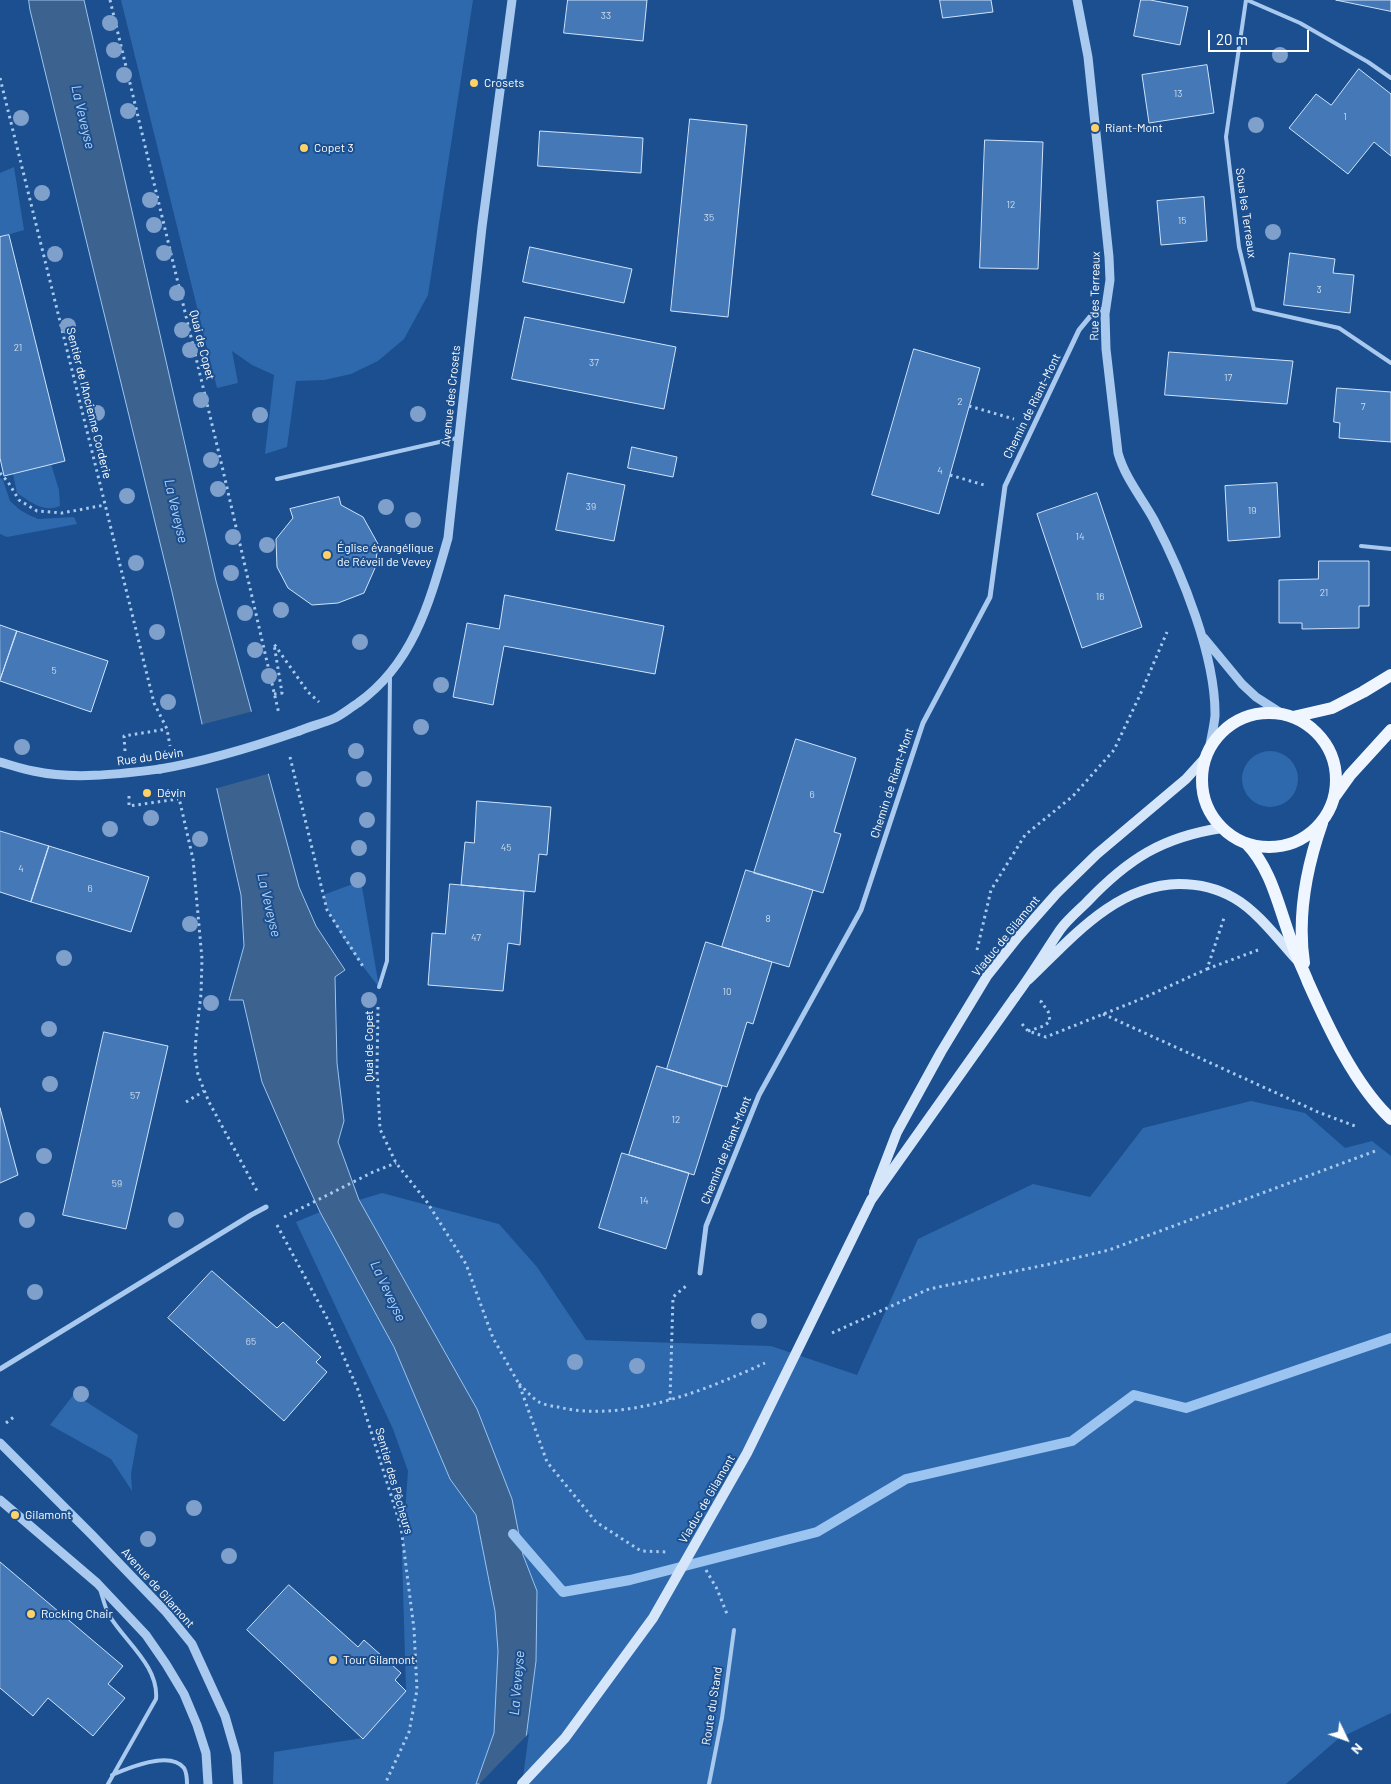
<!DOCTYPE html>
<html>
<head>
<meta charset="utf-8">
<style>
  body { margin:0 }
  #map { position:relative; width:1391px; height:1784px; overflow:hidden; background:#1b4f8f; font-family:Barlow,sans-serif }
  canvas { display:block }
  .north { position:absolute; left:1321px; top:1714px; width:50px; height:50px; -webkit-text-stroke:4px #1b4f8f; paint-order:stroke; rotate:132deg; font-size:14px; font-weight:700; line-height:20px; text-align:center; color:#fff }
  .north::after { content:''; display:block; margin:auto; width:18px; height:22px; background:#fff; clip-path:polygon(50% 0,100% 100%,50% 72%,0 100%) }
  .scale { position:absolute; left:1208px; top:30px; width:101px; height:22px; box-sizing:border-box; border:2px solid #fff; border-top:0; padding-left:6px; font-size:15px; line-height:18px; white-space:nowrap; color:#fff; -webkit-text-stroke:4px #1b4f8f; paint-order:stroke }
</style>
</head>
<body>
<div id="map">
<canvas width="1391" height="1784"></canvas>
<div class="north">N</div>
<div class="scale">20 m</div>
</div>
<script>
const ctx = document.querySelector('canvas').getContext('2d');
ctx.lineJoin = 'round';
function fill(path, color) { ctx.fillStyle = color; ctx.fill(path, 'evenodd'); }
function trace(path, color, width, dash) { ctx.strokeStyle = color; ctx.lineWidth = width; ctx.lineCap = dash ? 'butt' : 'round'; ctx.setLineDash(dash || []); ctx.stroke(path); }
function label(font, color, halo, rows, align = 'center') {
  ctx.font = font + ' Barlow,sans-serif'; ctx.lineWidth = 4; ctx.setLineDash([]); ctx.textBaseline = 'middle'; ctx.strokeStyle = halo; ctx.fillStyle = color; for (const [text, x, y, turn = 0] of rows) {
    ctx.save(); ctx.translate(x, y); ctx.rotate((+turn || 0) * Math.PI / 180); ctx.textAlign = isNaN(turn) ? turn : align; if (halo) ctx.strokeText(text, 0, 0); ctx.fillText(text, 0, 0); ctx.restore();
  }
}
fill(new Path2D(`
  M121 0H473L428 295 404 339 378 361 351 374 324 380 296 381 287 447 265 454 274 375 252 365 232 351 238 383 217 388Z
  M14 167 24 230 0 237V173Z
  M51 464 59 490 60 506C43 513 31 502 17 493L13 474Z
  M0 478 3 480 10 501 20 510 29 515 38 519 74 517 77 524 7 537 0 534Z
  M1242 779a28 28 0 1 1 56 0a28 28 0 1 1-56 0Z
  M361 881 379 987C358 960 332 928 323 895Z
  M1251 1101 1305 1113 1345 1148 1372 1141 1391 1156V1713L1338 1739 1286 1784H520L536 1661 537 1591 523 1555 512 1499 359 1200 382 1193 499 1224 537 1267 586 1340 771 1346 857 1375 918 1239 1033 1184 1090 1197 1143 1128Z
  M320 1212 394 1347 450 1479 476 1515 495 1611 498 1651 494 1733 476 1784H273L274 1752 363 1738 406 1690 402 1556 408 1471 393 1429 296 1222Z
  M74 1394 138 1435 131 1474 132 1491 111 1459 50 1425Z`), '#2e69ad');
const water = new Path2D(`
  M29 0H84L216 581 299 887 316 926 345 970 335 977 337 1063 344 1121 338 1142 359 1200 477 1409 512 1499 523 1555 537 1591 536 1661 520 1784H476L494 1733 498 1651 495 1611 476 1515 450 1479 394 1347 320 1212 296 1160 262 1082 243 1000H229L244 946 241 895 172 592 30 10Z`);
fill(water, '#3c6290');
trace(water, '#9cc4f0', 1);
fill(new Path2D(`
  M254 711 271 773 214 789 200 725Z
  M529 1733 522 1784H479L488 1775Z`), '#1b4f8f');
trace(new Path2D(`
  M513 1534 563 1592 630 1580 817 1532 906 1479 1072 1441 1134 1395 1186 1408 1391 1338`), '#9cc4f0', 10);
const building = new Path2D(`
  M568 0H647L643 41 564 33Z
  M940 0H991L993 12 943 18Z
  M1141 0H1150L1188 7 1180 45 1134 36Z
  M1336 0H1391V11Z
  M1207 65 1214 113 1149 123 1142 75Z
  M1359 69 1391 94V156L1374 142 1348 174 1289 128 1316 94 1331 105Z
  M690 119 747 125 728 317 671 311Z
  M540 131 643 138 641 173 538 166Z
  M985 140 1043 142 1038 269 980 268Z
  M1204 197 1207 241 1161 245 1157 201Z
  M9 235 65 461 4 476 0 458V237Z
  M530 247 632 269 624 303 523 282Z
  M1290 253 1335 259 1333 273 1354 275 1350 313 1284 305Z
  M525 317 676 347 664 409 512 379Z
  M914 349 980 368 939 514 872 495Z
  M1169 352 1293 361 1287 404 1165 395Z
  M1337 388 1391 392V442L1339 438 1340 423 1334 422Z
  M632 447 677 457 673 477 628 468Z
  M568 473 625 485 614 541 556 530Z
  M1277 483 1280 537 1228 541 1225 486Z
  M1097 493 1142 627 1082 648 1037 514Z
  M339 497 341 505 363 517 378 544 375 568 364 593 338 603 312 605 288 588 277 567 276 539 293 518 290 509Z
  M1319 561H1369V606H1359V628L1302 629V623H1279V580L1318 579Z
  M505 595 664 626 655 674 504 646 493 705 453 697 467 623 499 629Z
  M0 625 17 631 0 680Z
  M17 631 108 661 91 712 0 681Z
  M796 739 856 758 834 832 841 834 823 893 754 873Z
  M477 801 551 807 547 855 539 854 535 892 461 885 465 842 474 843Z
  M0 831 49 846 31 902 0 892Z
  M49 846 149 877 131 932 31 902Z
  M746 870 813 890 789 967 722 947Z
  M450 884 524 891 520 945 508 943 503 991 428 985 432 933 445 934Z
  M706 942 772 962 753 1024 747 1022 727 1087 667 1069Z
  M104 1032 168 1046 126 1229 63 1215Z
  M657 1066 722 1086 694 1175 629 1155Z
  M0 1108 18 1175 0 1183Z
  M622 1153 689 1173 666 1249 599 1228Z
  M212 1271 277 1328 283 1322 321 1357 316 1362 327 1372 284 1421 168 1318Z
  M0 1562 123 1666 108 1684 125 1698 93 1736 48 1698 33 1716 0 1688Z
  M289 1585 358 1647 364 1640 401 1673 395 1680 406 1691 363 1739 247 1630Z`);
fill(building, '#4478b7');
trace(building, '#cfe3fa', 1);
trace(new Path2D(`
  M110 0 222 466 279 714
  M0 78 154 703 167 729 170 746
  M969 406 1014 419
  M0 473 8 482 19 500 37 511 62 513 105 505
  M950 475 984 485
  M274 694 282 693 274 644 308 692 319 702
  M125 751 124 736 167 729
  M290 757 327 910 364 968
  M177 789 193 859 202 959 201 994 196 1037 195 1055 198 1075 209 1102 257 1191
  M129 796V806L178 799
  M977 950 991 890 1025 835 1073 796 1114 750 1140 695 1167 632
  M1207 969 1258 950
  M378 1007 377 1070 380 1129 396 1163 427 1202 466 1264 493 1338 519 1384 547 1462 596 1522 641 1551 666 1552
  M1103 1014 1318 1112 1355 1126
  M1022 1024 1028 1031 1046 1037 1141 999 1207 969 1224 918
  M1028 1031 1044 1026 1050 1021 1048 1011 1041 1002 1042 1000
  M186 1102 204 1091
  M284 1217 373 1172 396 1163
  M277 1225 328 1320 358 1390 401 1527 414 1629 417 1690 409 1732 385 1784
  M832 1333 929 1289 1050 1264 1109 1250 1378 1150
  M519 1384C526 1390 532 1398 539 1402 544 1405 552 1406 558 1407 625 1423 704 1391 765 1363
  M670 1400 673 1297 686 1286
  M6 1423 15 1416
  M706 1570 717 1589 727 1614`), '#a9c9ee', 3, [2.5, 4]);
trace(new Path2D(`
  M1246 0 1226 137 1239 247 1254 309 1339 328 1391 363
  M1247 0 1300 23 1368 62 1391 78
  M277 479 457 438
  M1361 546 1391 549
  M379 987 387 961 390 675
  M100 1589C103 1598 105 1608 109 1615 125 1642 159 1666 156 1699L108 1784
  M112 1775C128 1768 170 1750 184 1768 187 1773 187 1779 187 1784
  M709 1784 722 1718 734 1630`), '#a9c9ee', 4);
trace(new Path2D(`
  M700 1273 706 1226 759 1095 861 910 923 723 990 597 1005 486 1079 330 1093 313 1106 308
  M0 1369 251 1215 266 1207`), '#a9c9ee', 5);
trace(new Path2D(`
  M1077 0 1088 57 1109 257 1110 280 1105 314 1106 349 1118 453C1125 478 1142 498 1154 520 1182 573 1216 657 1215 716 1214 727 1211 738 1209 750
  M1204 638 1242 684 1256 697 1281 713
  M299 731C311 726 324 723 335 718 343 714 350 708 358 703 414 663 430 601 448 538L482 227 512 0
  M0 762C11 765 22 769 33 771 75 780 119 774 160 769
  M0 1443 92 1535 166 1612 192 1644 225 1716 236 1754 238 1784
  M0 1500 97 1583 146 1635 166 1664 184 1694 197 1725 206 1753 208 1784`), '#a9c9ee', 9);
trace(new Path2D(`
  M1028 980C1071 939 1115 885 1179 884 1199 884 1217 888 1234 898 1257 911 1278 939 1296 959
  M1015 997C1031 976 1045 952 1060 930 1067 920 1078 911 1087 902 1128 859 1162 837 1222 828
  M874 1192 897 1132 941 1052 987 976 1018 937 1057 893 1097 854 1186 779 1205 758`), '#d6e6fa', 10);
trace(new Path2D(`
  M1202 780a67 67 0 1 1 134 0a67 67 0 1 1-134 0Z
  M1293 717 1332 708 1363 692 1391 675
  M1335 796 1350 775 1391 730
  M1246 843C1272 869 1279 909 1292 943 1296 956 1303 969 1308 982 1328 1027 1355 1085 1391 1119
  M1304 963C1297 916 1307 866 1322 823`), '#f0f6ff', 12);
trace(new Path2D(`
  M160 769C208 761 253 747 299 731`), '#a9c9ee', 9);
trace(new Path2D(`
  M522 1784 565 1738 653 1618 747 1453 871 1200 1015 997`), '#d6e6fa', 10);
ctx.fillStyle = '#7ea0ca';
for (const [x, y] of [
  [110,23],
  [114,50],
  [1280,55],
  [124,75],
  [128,111],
  [21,118],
  [1256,125],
  [42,193],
  [150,200],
  [154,225],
  [1273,232],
  [164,253],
  [55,254],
  [177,293],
  [68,326],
  [182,330],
  [190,350],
  [201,400],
  [97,413],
  [418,414],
  [260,415],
  [211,460],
  [218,489],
  [127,496],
  [386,507],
  [413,520],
  [233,537],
  [267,545],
  [136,563],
  [231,573],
  [281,610],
  [245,613],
  [157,632],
  [360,642],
  [255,650],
  [269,676],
  [441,685],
  [168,702],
  [421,727],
  [22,747],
  [356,751],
  [364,779],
  [151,818],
  [367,820],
  [110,829],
  [200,839],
  [359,848],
  [358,880],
  [190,924],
  [64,958],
  [369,1000],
  [211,1003],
  [49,1029],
  [50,1084],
  [44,1156],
  [27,1220],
  [176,1220],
  [35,1292],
  [759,1321],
  [575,1362],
  [637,1366],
  [81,1394],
  [194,1508],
  [148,1539],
  [229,1556]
]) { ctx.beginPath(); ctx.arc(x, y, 8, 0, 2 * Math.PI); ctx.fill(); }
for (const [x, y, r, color] of [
  [474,83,5,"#ffd166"],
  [1095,128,5,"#ffd166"],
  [304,148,5,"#ffd166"],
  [327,555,5,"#ffd166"],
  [147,793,5,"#ffd166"],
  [15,1515,5,"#ffd166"],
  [31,1614,5,"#ffd166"],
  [333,1660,5,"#ffd166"]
]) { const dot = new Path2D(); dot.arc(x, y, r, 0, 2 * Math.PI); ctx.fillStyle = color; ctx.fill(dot); trace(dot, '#1b4f8f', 2); }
label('10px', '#d0dded', null, [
  ["33",606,16],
  ["13",1178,94],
  ["1",1345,117],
  ["12",1011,205],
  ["35",709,218],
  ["15",1182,221],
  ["3",1319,290],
  ["21",18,348],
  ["37",594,363],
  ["17",1228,378],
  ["2",960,402],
  ["7",1363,407],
  ["4",940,471],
  ["39",591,507],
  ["19",1252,511],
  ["14",1080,537],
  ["21",1324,593],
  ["16",1100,597],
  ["5",54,671],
  ["6",812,795],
  ["45",506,848],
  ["4",21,869],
  ["6",90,889],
  ["8",768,919],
  ["47",476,938],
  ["10",727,992],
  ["57",135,1096],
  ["12",676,1120],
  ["59",117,1184],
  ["14",644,1201],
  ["65",251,1342]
]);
label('12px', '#fff', '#1b4f8f', [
  ["Crosets",484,83],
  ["Riant-Mont",1105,128],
  ["Copet 3",314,148],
  ["Église évangélique",337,548],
  ["de Réveil de Vevey",337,562],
  ["Dévin",157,793],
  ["Gilamont",25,1515],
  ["Rocking Chair",41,1614],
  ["Tour Gilamont",343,1660]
], 'left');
label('12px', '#fff', '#1b4f8f', [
  ["Sous les Terreaux",1246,213,82],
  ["Rue des Terreaux",1095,296,-89],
  ["Quai de Copet",202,345,76],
  ["Avenue des Crosets",451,396,-84],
  ["Sentier de l'Ancienne Corderie",89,403,76],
  ["Chemin de Riant-Mont",1032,406,-64],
  ["Rue du Dévin",150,757,-8],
  ["Chemin de Riant-Mont",892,783,-72],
  ["Viaduc de Gilamont",1006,936,-51],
  ["Quai de Copet",369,1046,-90],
  ["Chemin de Riant-Mont",726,1150,-68],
  ["Sentier des Pêcheurs",394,1481,74],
  ["Viaduc de Gilamont",707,1499,-60],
  ["Avenue de Gilamont",158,1588,48],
  ["Route du Stand",712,1706,-81]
]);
label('italic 14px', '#b5d3f5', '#1b4f8f', [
  ["La Veveyse",83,117,77],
  ["La Veveyse",176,511,77],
  ["La Veveyse",269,905,77],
  ["La Veveyse",388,1291,65],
  ["La Veveyse",517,1683,-85]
]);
</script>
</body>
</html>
